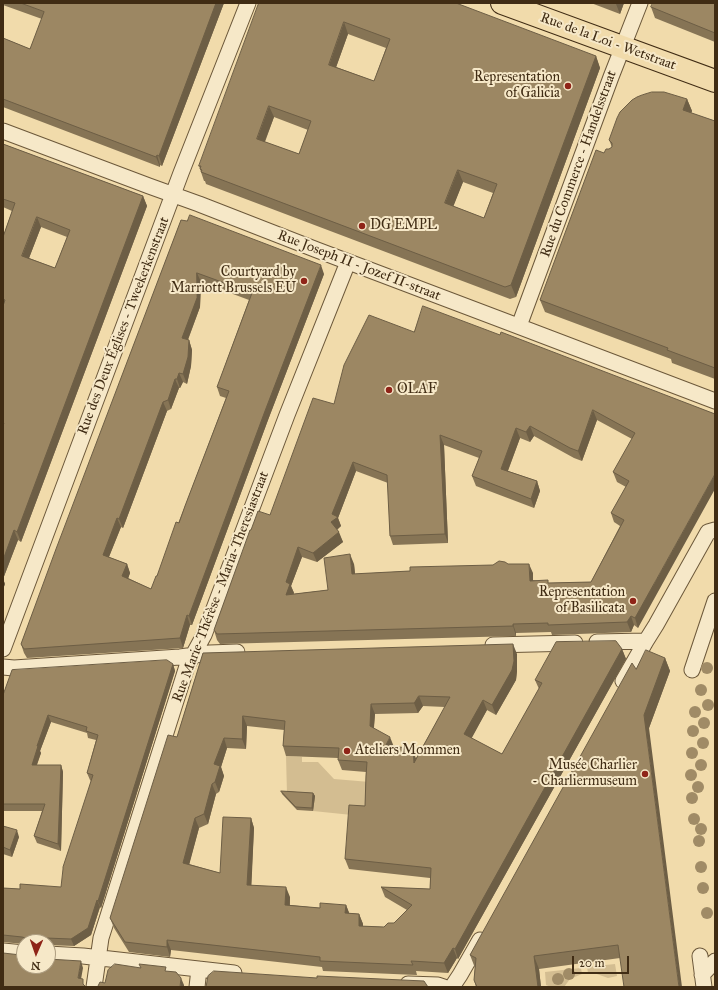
<!DOCTYPE html>
<html>
<head>
<meta charset="utf-8">
<style>
  body { margin:0 }
  #map { position:relative; width:718px; height:990px; overflow:hidden; background:#f1dbab; font-family:"IM FELL Great Primer",serif }
  canvas { display:block }
  .frame { position:absolute; inset:0; border:4px solid #402c14; pointer-events:none }
  .north { position:absolute; left:16px; top:934px; width:40px; height:40px; box-sizing:border-box; background:#f6e8c8; border:1px solid #ad9d80; border-radius:50%; rotate:182deg; font-size:11px; font-weight:700; line-height:16px; text-align:center; color:#402c14 }
  .north::after { content:''; display:block; margin:auto; width:14px; height:18px; background:#8f2418; clip-path:polygon(50% 0,100% 100%,50% 72%,0 100%) }
  .scale { position:absolute; left:572px; top:956px; width:57px; height:18px; box-sizing:border-box; border:2px solid #402c14; border-top:0; padding-left:5px; font-size:12px; line-height:14px; white-space:nowrap; color:#402c14; -webkit-text-stroke:3px #f6e8c8; paint-order:stroke }
</style>
</head>
<body>
<div id="map">
<canvas width="718" height="990"></canvas>
<div class="frame"></div>
<div class="north">N</div>
<div class="scale">20 m</div>
</div>
<script>
const ctx = document.querySelector('canvas').getContext('2d');
ctx.lineJoin = 'round';
function fill(path, color) { ctx.fillStyle = color; ctx.fill(path, 'evenodd'); }
function trace(path, color, width, dash) { ctx.strokeStyle = color; ctx.lineWidth = width; ctx.lineCap = dash ? 'butt' : 'round'; ctx.setLineDash(dash || []); ctx.stroke(path); }
function label(font, color, halo, rows, align = 'center') {
  ctx.font = font + ' "IM FELL Great Primer",serif'; ctx.lineWidth = 4; ctx.setLineDash([]); ctx.textBaseline = 'middle'; ctx.strokeStyle = halo; ctx.fillStyle = color; for (const [text, x, y, turn = 0] of rows) {
    ctx.save(); ctx.translate(x, y); ctx.rotate((+turn || 0) * Math.PI / 180); ctx.textAlign = isNaN(turn) ? turn : align; if (halo) ctx.strokeText(text, 0, 0); ctx.fillText(text, 0, 0); ctx.restore();
  }
}
fill(new Path2D(`
  M286 756 302 757V762H318L334 779 370 782 369 816 352 815 313 811 287 794Z
  M615 964 617 976 608 978 594 973H588L587 967Z
  M581 968 582 974 570 979 564 987H551L546 985 545 972Z`), '#d3bd91');
const minor = new Path2D(`
  M3 131 149 186 199 204 317 250 502 320 715 401
  M519 326 611 77 640 3
  M597 642 646 641
  M493 645 575 643
  M3 649 181 173 248 3
  M3 667 14 668 180 657 210 653 237 652
  M692 670 715 601
  M623 681 646 641 656 625 708 532 715 530
  M3 951 24 953
  M48 954 83 956 234 973
  M700 956 704 987
  M702 975 715 961
  M408 984 438 985 444 987
  M94 987 101 938 187 666 204 635 287 415 348 262
  M197 987 199 969
  M452 987 460 975 480 940`);
const primary = new Path2D(`
  M502 3 715 81`);
trace(minor, '#6c583a', 17);
trace(primary, '#402c14', 24);
trace(minor, '#f6e8c8', 15);
trace(primary, '#f1dbab', 22);
ctx.fillStyle = '#a08b66';
for (const [x, y] of [
  [707,668],
  [701,690],
  [708,705],
  [695,712],
  [704,723],
  [693,731],
  [703,743],
  [692,753],
  [701,765],
  [691,775],
  [698,787],
  [692,798],
  [694,819],
  [701,829],
  [699,841],
  [701,867],
  [703,888],
  [707,913],
  [569,974],
  [558,979]
]) { ctx.beginPath(); ctx.arc(x, y, 6, 0, 2 * Math.PI); ctx.fill(); }
fill(new Path2D(`
  M3 3H224L162 166 160 165V167L3 107V38L30 49 42 19 3 5Z
  M259 3 596 56 600 68 516 297 510 299 206 184 205 181H204L199 166ZM348 34 386 48 374 81 336 67ZM274 117 308 130 299 154 265 142ZM463 182 493 193 484 218 453 206Z
  M591 3H624L620 14Z
  M715 3V42L655 18 651 7Z
  M687 99 692 111 691 113 715 121V379L672 363 671 359 545 312 540 300 604 153 612 147 609 140Z
  M3 144 143 196 147 206 21 542 18 540 3 579 5 584 3 589V237L12 211 3 207ZM41 227 67 237 55 268 29 258Z
  M181 220 324 274 268 420 192 625H190L183 648 27 658 24 653 21 644ZM201 282 249 300 217 387 220 396 226 398 185 506 157 576 151 589 128 578 130 573 127 564 109 557 121 527 123 528 167 411 171 409 179 388H180L183 382 187 384 191 366 192 350 189 340H188L200 307Z
  M414 332 500 335 715 414 638 628 634 625 631 632 552 635 551 632 516 633V636L220 644 217 640 214 630 251 530 270 515 334 404ZM597 420 632 439 613 472 617 482 626 487 611 513 614 522 620 526 591 582 549 583 533 580V573L508 564 410 571 355 574 354 564 328 590 293 594 294 593 291 586 302 557 317 562 343 542 337 530 341 526 338 518 356 471 388 483 390 536 393 545 448 543 444 445 479 458 472 476 476 486 534 508 540 491 537 481 508 471 520 438 530 442 534 436 574 458 582 461Z
  M622 649 626 659 458 959 457 958 448 973 416 971 417 975 323 971 322 967 171 950 170 957 129 952 114 928 110 918 177 737 203 653 517 654V671L516 680 496 715 487 710 471 738 502 754 539 689 535 680ZM423 706 445 707 416 758 393 746 374 728 375 714 418 713ZM247 726 284 730 283 746 286 756 338 758V760L342 770 366 772 365 806 345 859 349 869 430 878V889L381 887 385 897 407 910 394 923 384 927 363 926V924L359 914 349 913 346 905 320 908 290 905V897L251 885 254 828 251 818 220 873 189 864 199 828 208 824 216 794 219 792 224 776 221 767 227 748 246 749Z
  M665 658 670 671 649 728 620 958 539 969 541 987H476L474 980 475 968 470 955 636 669Z
  M173 664 175 671 101 908 100 907 91 935 74 946 48 945V942H24V944L3 942V888L20 889 61 887 91 781 90 780 87 773 96 740 88 738 87 733 51 722 40 751 41 753 37 765H61L63 772 61 851 37 843 34 836 42 811H3V695Z
  M281 791 313 793 315 796 313 811 297 810 282 794Z
  M3 826 19 837 12 857 3 854Z`), '#867455');
fill(new Path2D(`
  M216 3H224L162 166 159 156Z
  M617 3H624L620 14 616 4Z
  M344 22 348 34 333 76 329 65Z
  M596 56 600 68 516 297 511 285Z
  M687 99 692 111 688 122 683 110Z
  M269 106 274 117 261 151 257 139Z
  M157 155 160 165V167L156 157Z
  M458 170 463 182 450 215 445 203Z
  M143 196 147 206 21 542 17 532Z
  M37 217 41 227 26 266 22 256Z
  M321 265 324 274 268 420 192 625 189 616 265 411Z
  M197 273 201 282 200 307 185 347 182 338Z
  M189 340 192 350 191 366 187 384 183 374Z
  M179 373 183 382 180 388 177 379Z
  M175 379 179 388 171 409 168 400Z
  M163 402 167 411 123 528 119 519Z
  M593 410 597 420 582 461 578 451Z
  M530 426 534 436 530 442 526 432Z
  M516 428 520 438 505 478 501 469Z
  M440 435 444 445 448 543 445 534Z
  M353 462 356 471 338 518 341 526 334 532 331 522 332 514Z
  M715 474V489L638 628 635 618Z
  M537 481 540 491 534 508 531 499Z
  M117 518 121 527 106 564 103 555Z
  M14 530 18 540 3 579 5 584 3 589V560Z
  M339 532 343 542 317 562 313 553Z
  M298 547 302 557 291 586 294 593 290 604 286 595V582Z
  M350 554 354 564 356 583 352 574Z
  M127 564 130 573 126 585 122 576Z
  M529 564 533 573V590L530 581Z
  M187 615 190 625 183 648 180 638Z
  M631 616 634 625 631 632 627 622Z
  M513 624 516 633V636L513 626Z
  M513 644 517 654V671L516 680 496 715 492 705Z
  M622 649 626 659 458 959 455 949Z
  M665 658 670 671 649 728 682 987H679L644 715Z
  M173 664 175 671 101 908 98 901Z
  M419 696 423 706 418 713 414 703Z
  M483 700 487 710 468 745 464 734Z
  M371 704 375 714 373 736 370 726Z
  M48 715 51 722 40 751 41 753 34 772 32 765 37 746Z
  M243 716 247 726 246 749 242 739Z
  M390 737 394 747 386 745Z
  M224 738 227 748 221 767 224 776 219 792 215 782 214 764Z
  M413 749 416 759 414 763Z
  M61 765 63 772 61 851 58 844Z
  M212 784 216 794 208 824 204 814Z
  M313 793 315 796 313 811 312 808Z
  M195 818 199 828 187 873 183 863Z
  M251 818 254 828 251 895 247 885Z
  M17 830 19 837 12 857 10 850Z
  M286 887 290 897 289 915 285 905Z
  M97 900 100 907 91 935 74 946 71 939Z
  M346 905 350 915 345 913Z
  M359 914 363 924 362 936 359 926Z
  M42 939 43 942H38Z
  M167 940 171 950 170 957 167 947Z
  M453 948 457 958 448 973 444 963Z
  M534 956 539 969 541 987H538Z
  M81 961 83 968 80 985 78 978Z
  M181 978 184 985V987H180Z`), '#6d5e45');
const building = new Path2D(`
  M21 3H216L159 156 157 155 156 157 3 99V38L30 49 44 12Z
  M259 3H456L596 56 511 285 505 287 201 172 202 170 200 169 201 166H199ZM344 22 390 39 374 81 329 65ZM269 106 311 121 299 154 257 139ZM458 170 497 184 484 218 445 203Z
  M653 3H715V33L651 7Z
  M652 92H664L687 99 683 110 715 121V368L667 350 668 348 540 300 596 150 604 153 606 149H609L612 147V143L609 140 617 118 620 112 632 100 637 97 642 95Z
  M3 144 143 196 17 532 14 530 3 560V425L4 423H3V306L5 300 3 299V237L15 203 3 199ZM37 217 70 230 55 268 22 256Z
  M190 215 321 265 265 411 189 616 187 615 180 638 24 649 21 644 56 549 181 220 187 221ZM197 273 252 293 217 387 229 391 185 506 179 523 176 522 157 576H156L151 589 122 576 127 564 103 555 117 518 119 519 163 402 168 400 175 379H177L179 373 183 374 188 357 189 340 182 338 197 298Z
  M423 306 500 335 501 332 715 414V474L635 618 631 616 627 622 548 625V623L513 624V626L217 634 214 630 250 530H251L258 511 270 515 313 398 334 404 344 365 369 315 414 332ZM593 410 635 433 613 472 629 481 611 513 624 520 591 582 548 583V580L530 581 529 564H508L505 562 499 561 493 565 410 567V571L352 574 350 554 324 558 328 590 286 595 290 584 286 582 298 547 313 553 339 532 331 522 338 517 332 514 353 462 387 475 390 536 445 534 440 435 482 451 472 476 531 499 537 481 501 469 516 428 526 432 530 426 570 448 578 451Z
  M616 641 622 649 455 949 453 948 444 963 411 961 413 965 320 961V957L167 940V947L125 942 110 918 168 735 177 737 203 653 513 644 514 661 512 670 492 705 483 700 464 734 502 754 542 683 535 680 556 642ZM419 696 450 697 414 763 413 749 386 745 390 737 370 726 371 704 414 703ZM243 716 285 721 283 746 339 748 338 760 367 762 366 776 365 806 349 805 345 859 431 868 430 889 381 887 412 905 394 923H388L384 927 359 926V914L345 913 346 905 320 903V908L285 905 286 887 247 885 251 818 223 817 220 873 183 863 195 818 204 814 212 784 215 782 220 766 214 764 224 738 242 739Z
  M646 650 665 658 644 715 679 987H624L618 945 534 956 538 987H477L474 980 476 958 470 955 632 663 636 669Z
  M167 660 173 664 98 901 97 900 88 928 71 939 46 938 42 939 38 942H29L26 938 22 937 3 935V888L20 889V884L61 887 63 869V867L93 775 87 773 98 735 86 731 87 727 48 715 37 746H38L32 765H61L58 844 34 836 45 804H3V695L12 670Z
  M281 791 313 793 312 808 296 807Z
  M3 826 17 830 10 850 3 847Z
  M3 953 21 955 24 954V966H48V959L81 961 78 978 83 979V984L86 987H3Z
  M115 964 141 968 139 964 166 967 165 971 176 972 181 978 180 987H97L98 986 100 982 105 983 108 970Z
  M214 971 317 978V976L424 981 428 987H206L208 976Z`);
fill(building, '#9c8763');
trace(building, '#6d5e45', 1);
for (const [x, y, r, color] of [
  [568,86,4,"#8f2418"],
  [362,226,4,"#8f2418"],
  [304,281,4,"#8f2418"],
  [389,390,4,"#8f2418"],
  [633,601,4,"#8f2418"],
  [347,751,4,"#8f2418"],
  [645,774,4,"#8f2418"]
]) { const dot = new Path2D(); dot.arc(x, y, r, 0, 2 * Math.PI); ctx.fillStyle = color; ctx.fill(dot); trace(dot, '#f6e8c8', 1.5); }
label('14px', '#402c14', '#f6e8c8', [
  ["Rue de la Loi - Wetstraat",608,42,20],
  ["Rue du Commerce - Handelsstraat",579,164,-70],
  ["Rue Joseph II - Jozef II-straat",359,266,21],
  ["Rue des Deux Églises - Tweekerkenstraat",124,326,-69],
  ["Rue Marie-Thérèse - Maria-Theresiastraat",221,587,-69]
]);
label('14px', '#402c14', '#f6e8c8', [
  ["Representation",560,78],
  ["of Galicia",560,94],
  ["DG EMPL",370,226,"left"],
  ["Courtyard by",296,273],
  ["Marriott Brussels EU",296,289],
  ["OLAF",397,390,"left"],
  ["Representation",625,593],
  ["of Basilicata",625,609],
  ["Ateliers Mommen",355,751,"left"],
  ["Musée Charlier",637,766],
  ["- Charliermuseum",637,782]
], 'right');
</script>
</body>
</html>
